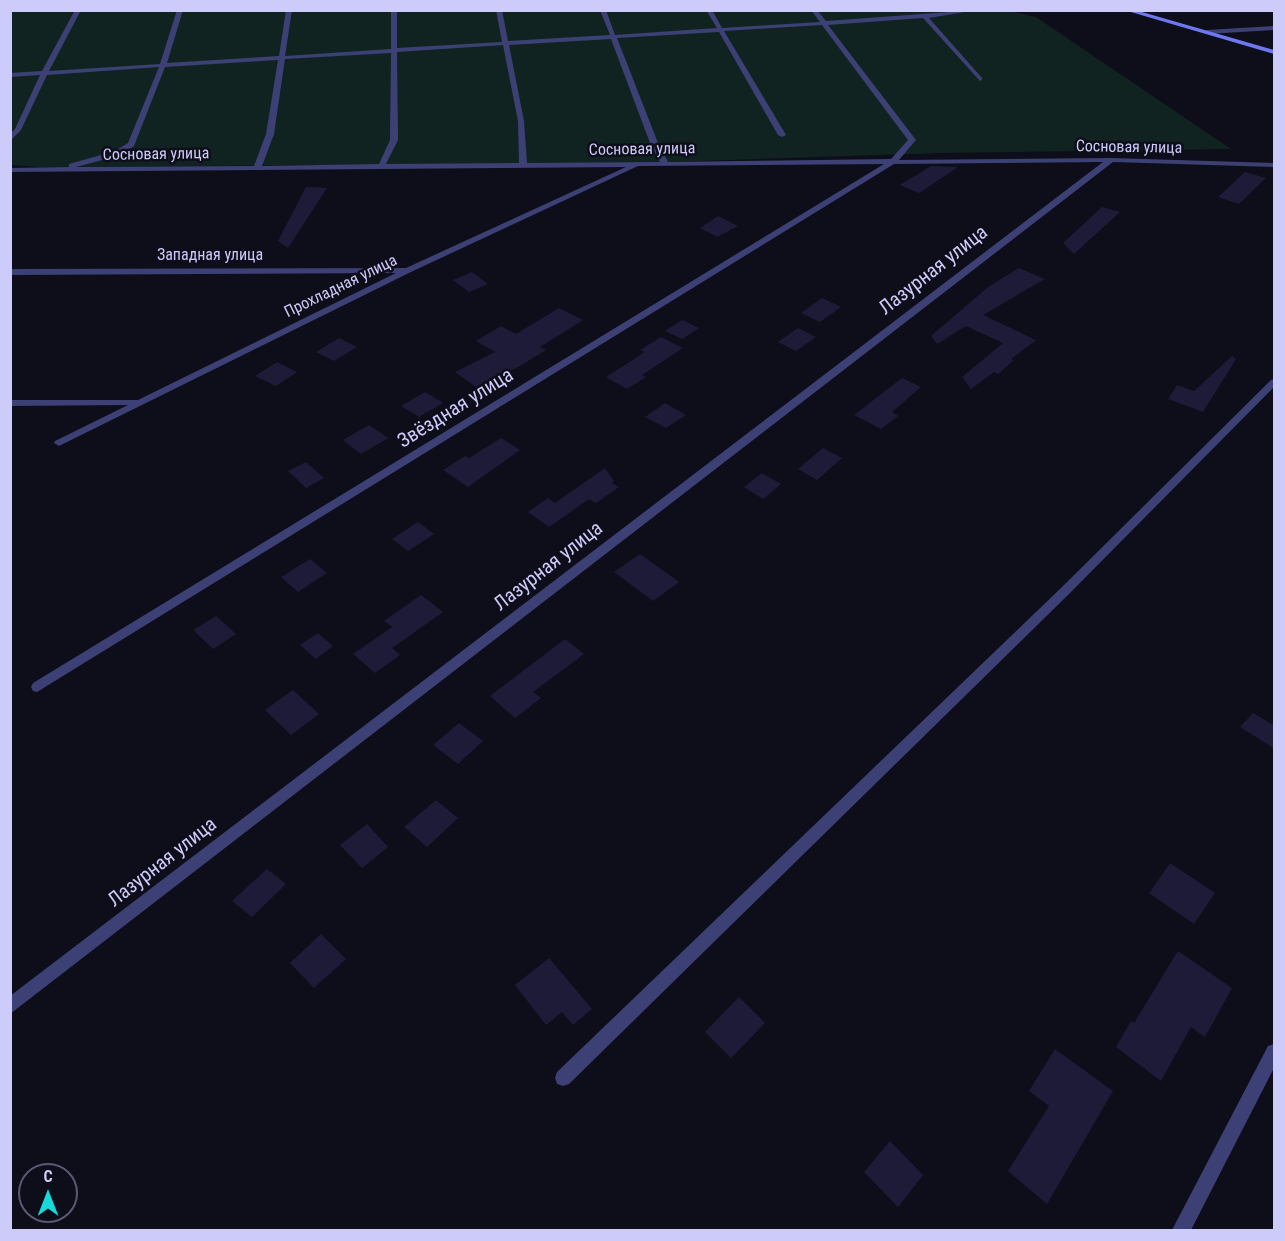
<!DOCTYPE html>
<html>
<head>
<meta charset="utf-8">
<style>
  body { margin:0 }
  #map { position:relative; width:1285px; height:1241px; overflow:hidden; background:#0e0d1a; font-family:"Roboto Condensed",sans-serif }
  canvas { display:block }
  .frame { position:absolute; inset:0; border:12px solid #cccbf9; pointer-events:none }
  .north { position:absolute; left:18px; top:1163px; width:60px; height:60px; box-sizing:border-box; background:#0e0d1a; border:2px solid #5a5973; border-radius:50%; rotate:0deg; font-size:16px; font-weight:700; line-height:24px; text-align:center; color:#cccbf9 }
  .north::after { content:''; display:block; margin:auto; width:21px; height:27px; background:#18d9d9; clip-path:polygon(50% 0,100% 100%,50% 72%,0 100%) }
</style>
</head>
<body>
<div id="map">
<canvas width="1285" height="1241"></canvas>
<div class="frame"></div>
<div class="north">С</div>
</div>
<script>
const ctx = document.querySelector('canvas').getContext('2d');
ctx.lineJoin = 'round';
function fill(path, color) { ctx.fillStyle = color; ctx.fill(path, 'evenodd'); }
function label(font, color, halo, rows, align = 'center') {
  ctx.font = font + ' "Roboto Condensed",sans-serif'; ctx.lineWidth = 5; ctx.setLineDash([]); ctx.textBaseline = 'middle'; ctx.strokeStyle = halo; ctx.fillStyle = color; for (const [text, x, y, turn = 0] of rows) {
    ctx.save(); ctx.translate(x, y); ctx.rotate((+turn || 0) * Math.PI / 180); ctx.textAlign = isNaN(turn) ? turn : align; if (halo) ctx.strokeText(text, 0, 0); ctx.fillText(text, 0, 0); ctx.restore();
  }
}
fill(new Path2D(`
  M10 11H1009L1036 17 1231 149 941 153 638 163 39 167 11 165Z`), '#102321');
fill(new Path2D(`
  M931 166 958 167 919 193 900 185Z
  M1245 172 1266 178 1239 204 1218 197Z
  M306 187 327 188 288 248 278 241Z
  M1102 207 1120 212 1074 254 1063 243Z
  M718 216 738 226 717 237 700 228Z
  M1019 268 1045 279 983 315 1036 340 1011 359 1014 360 998 374 994 372 971 389 962 377 1003 343 966 326 937 344 931 336 988 287Z
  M472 272 488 284 469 292 453 280Z
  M822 298 841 307 820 322 801 313Z
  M559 308 583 320 540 347 546 350 520 366 476 387 455 372 495 352 476 341 501 326 516 334Z
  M682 320 699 328 682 339 665 331Z
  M798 328 816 337 796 351 778 342Z
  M661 337 683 348 642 375 646 377 627 389 606 377 645 352 640 350Z
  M339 338 357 347 334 361 316 352Z
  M1232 356 1236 359 1203 412 1168 399 1177 385 1194 391Z
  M277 362 297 372 276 386 255 376Z
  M902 378 921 387 892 412 898 416 881 429 854 415Z
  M425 392 443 403 419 417 401 406Z
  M665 403 686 415 666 428 645 417Z
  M369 425 388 438 361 454 343 440Z
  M501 438 520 450 468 487 443 470 465 456 469 458Z
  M823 448 842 458 817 480 798 469Z
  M306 462 324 478 306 488 288 471Z
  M605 468 614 481 612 483 619 487 596 503 589 499 549 527 528 512 548 498 555 503Z
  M762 473 781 484 763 499 744 487Z
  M418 522 434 534 408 551 392 539Z
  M640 554 679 582 653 601 614 572Z
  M310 559 327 573 298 592 281 577Z
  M421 595 443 612 392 648 400 655 375 673 353 654 392 627 384 621Z
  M216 616 236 634 213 649 193 630Z
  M318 633 333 646 316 659 300 645Z
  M565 639 584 654 533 692 541 698 515 718 490 696Z
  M293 690 319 714 291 735 265 710Z
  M1253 713 1275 726V749L1240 727Z
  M459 723 483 741 458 764 433 745Z
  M436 800 458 818 427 847 404 827Z
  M367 824 388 847 362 868 340 845Z
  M1170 863 1215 893 1194 924 1149 893Z
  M267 869 286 884 252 917 232 901Z
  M321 934 346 959 314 988 290 963Z
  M1178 951 1232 988 1205 1037 1191 1027 1161 1081 1116 1047 1131 1021 1134 1023Z
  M549 958 592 1009 573 1025 562 1012 546 1025 515 985Z
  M739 997 765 1023 731 1058 705 1032Z
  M1055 1049 1113 1091 1047 1204 1008 1171 1049 1106 1029 1091Z
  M890 1141 923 1175 898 1207 864 1172Z`), '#1e1b39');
fill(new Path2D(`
  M75 10H81L49 71 160 64 177 10H183L167 63 279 56 286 10H292L285 56 391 49V10H397V48L502 42 496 10H502L508 41 610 35 600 10H606L615 35 717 28 706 10H712L722 28 820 22 811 10H817L826 21 977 10 929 18 982 78V80L980 81 923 18 828 25 916 140 899 160 1111 158 1274 163V167L1113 162 10 1014V996L1103 162 894 164 37 692 33 691 31 687 33 683 884 164 638 166 413 271 59 446 54 443 55 441 128 405 10 406V400H138L396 273 10 275V269L406 268 626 167 10 172V168L69 167V164L115 151 128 143 159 67 47 75 21 130 10 141V134L15 129 40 75 10 77V73L42 71ZM822 25 908 140 891 159 668 162 658 143 617 38 719 32 778 135 782 137 786 135 724 31ZM611 39 650 143 660 162 527 163 524 121 509 45ZM503 45 518 121 519 163 386 164 398 140 397 52ZM391 53 390 140 379 164 262 166 274 134 285 59ZM278 60 266 134 254 166 76 167 121 155 134 146 165 67Z
  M1274 26V30L1207 34 1204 32 1207 30Z
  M1274 379V387L1069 594 569 1084 563 1086 557 1084 555 1078 557 1072 1061 588 1271 380Z
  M1274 1044V1068L1191 1230H1172L1268 1046Z`), '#3d4074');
fill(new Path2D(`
  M1124 10H1135L1274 50V54Z`), '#6d77ef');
label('16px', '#cccbf9', '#0e0d1a', [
  ["Сосновая улица",1129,148,1],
  ["Сосновая улица",642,150,-1],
  ["Сосновая улица",156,155,-1],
  ["Западная улица",210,256],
  ["Прохладная улица",341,287,-26]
]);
label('20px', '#cccbf9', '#0e0d1a', [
  ["Лазурная улица",934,271,-38],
  ["Звёздная улица",456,409,-32],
  ["Лазурная улица",549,567,-38],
  ["Лазурная улица",163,863,-38]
]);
</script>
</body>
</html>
